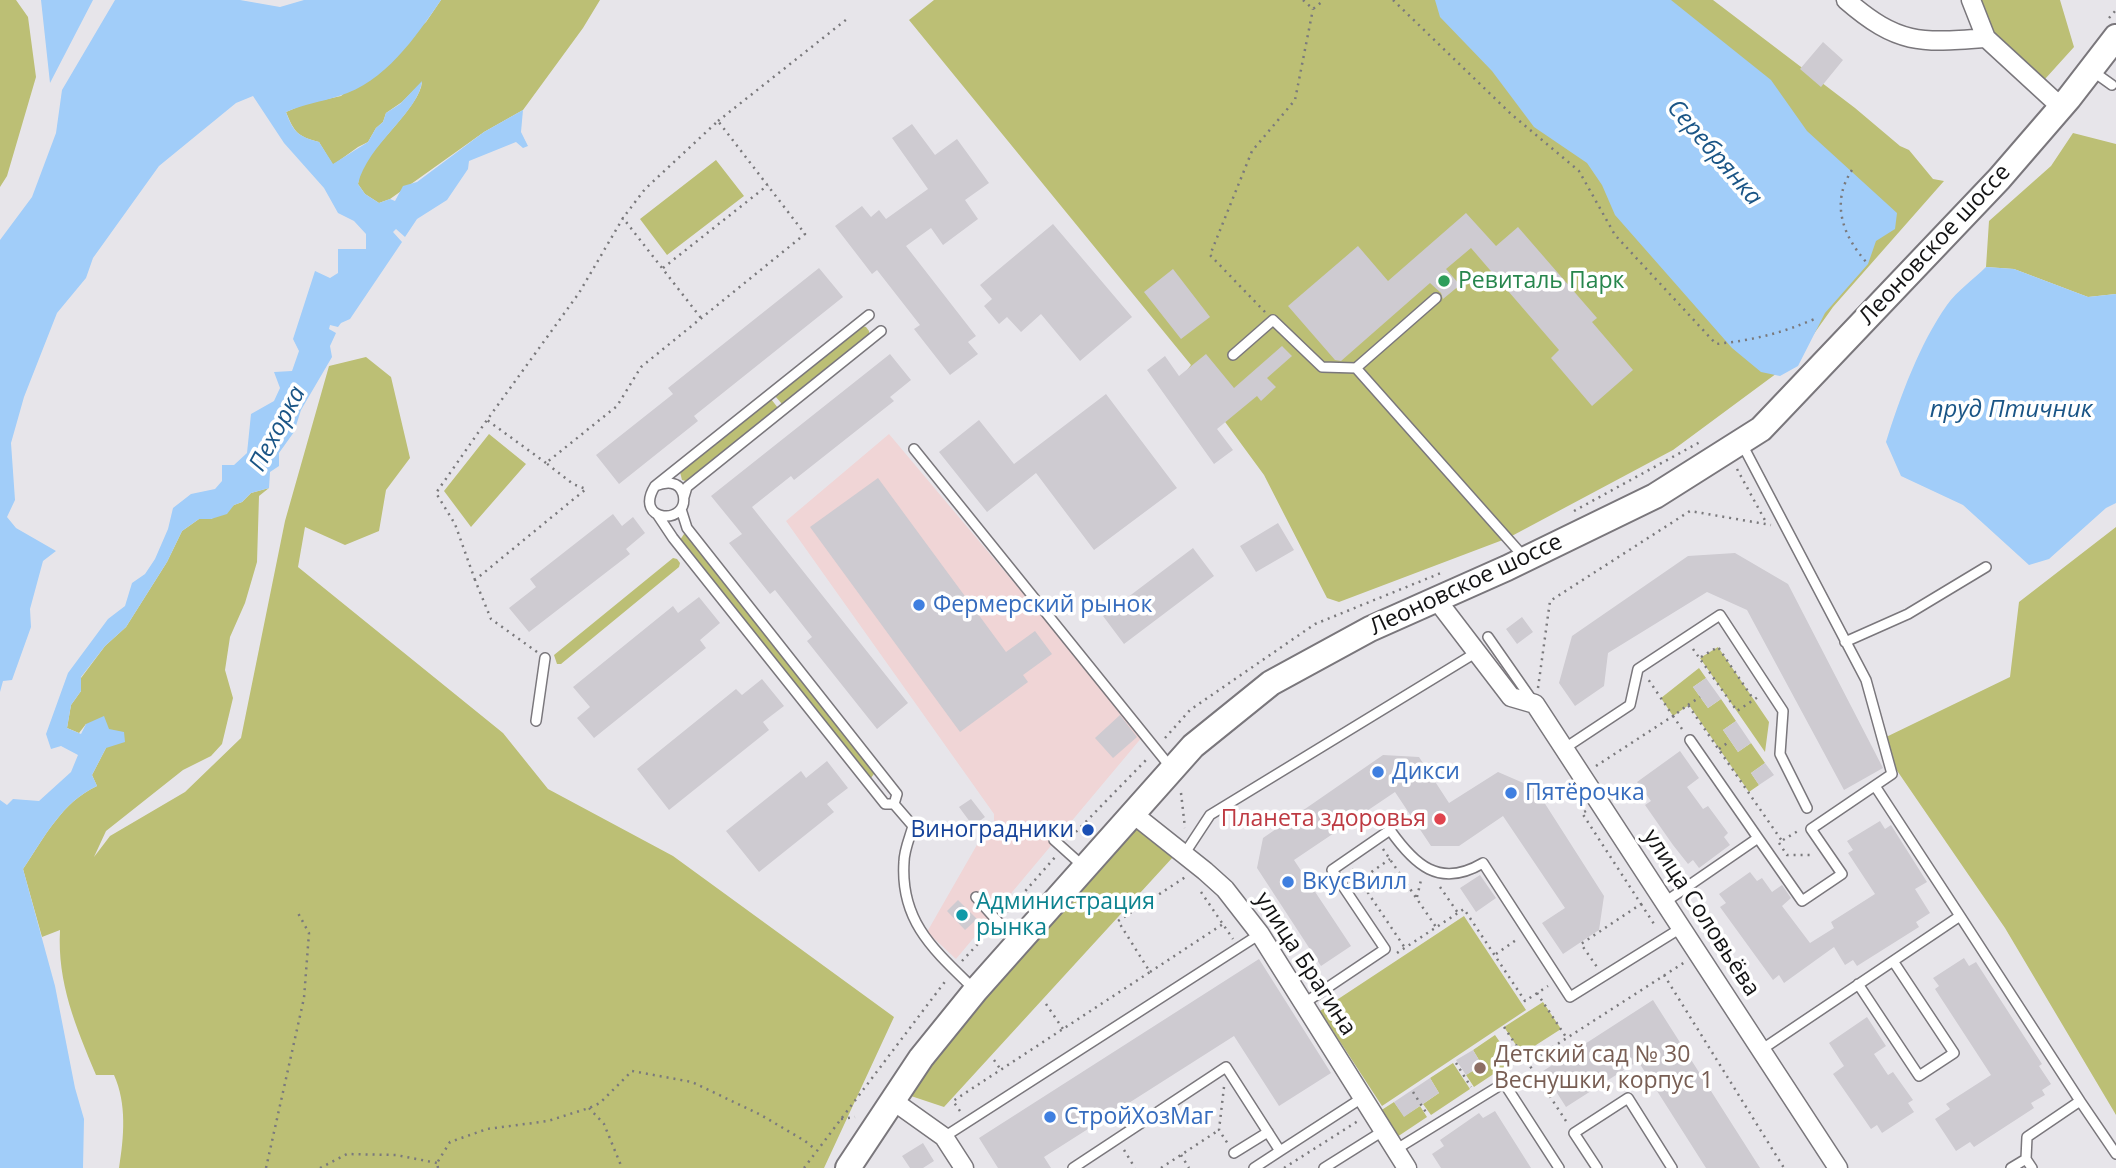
<!DOCTYPE html>
<html>
<head>
<meta charset="utf-8">
<style>
  body { margin:0 }
  canvas { display:block; background:#e7e5ea }
</style>
</head>
<body>
<canvas width="2116" height="1168"></canvas>
<script>
const ctx = document.querySelector('canvas').getContext('2d');
ctx.lineJoin = 'round';
function fill(path, color) { ctx.fillStyle = color; ctx.fill(path, 'evenodd'); }
function trace(path, color, width, dash) { ctx.strokeStyle = color; ctx.lineWidth = width; ctx.lineCap = dash ? 'butt' : 'round'; ctx.setLineDash(dash || []); ctx.stroke(path); }
function label(font, color, halo, rows, align = 'center') {
  ctx.font = font + ' "Open Sans",sans-serif'; ctx.lineWidth = 7; ctx.setLineDash([]); ctx.textBaseline = 'middle'; ctx.strokeStyle = halo; ctx.fillStyle = color; for (const [text, x, y, turn = 0] of rows) {
    ctx.save(); ctx.translate(x, y); ctx.rotate((+turn || 0) * Math.PI / 180); ctx.textAlign = isNaN(turn) ? turn : align; if (halo) ctx.strokeText(text, 0, 0); ctx.fillText(text, 0, 0); ctx.restore();
  }
}
fill(new Path2D(`
  M889 434 1143 736 956 959 927 932 982 836 994 826V814L786 521Z`), '#f0d5d6');
fill(new Path2D(`
  M0 0H16L28 17 36 77 7 176 0 187Z
  M441 0H600L583 28 523 110 484 132 390 199 379 203 365 194 358 184C359 179 360 172 362 168 375 143 420 106 422 82L402 102 386 113 383 122 376 128 368 142 358 147 333 165 319 142C298 137 294 132 286 112L305 104 341 96 426 22Z
  M934 0H1713L1855 108 1900 146 1909 150 1933 179 1944 181 1833 307 1796 359 1673 450 1508 538 1339 602 1327 598 1264 475 1187 370 1191 365 909 20Z
  M1965 0H2060L2074 47 2036 89Z
  M2073 133 2116 144V294L2088 297 2014 269 1986 267 1989 221 2051 166Z
  M716 160 744 196 667 255 640 219Z
  M862 326 866 327 869 331V335L782 404 775 396Z
  M366 357 391 377 410 458 386 490 379 531 345 545 305 527 298 567 503 733 548 789 673 856 894 1017 824 1168H119C124 1137 127 1104 114 1075H96C76 1027 57 983 60 930L42 937 23 869C44 838 62 802 97 786L92 775 106 748 109 729 86 724 79 733 67 728 71 705 81 691V678L105 646 126 627 167 562 182 531 199 519H211L234 505 242 502 251 493 269 488 259 496 257 562 245 603 230 637 225 670 233 698 222 744 211 756 183 770 106 831 94 857 110 836 185 792 241 738 285 521 329 366Z
  M771 399 778 408 686 481 682 480 680 472Z
  M489 434 526 464 471 527 444 491Z
  M2116 527V1115L2005 928 1887 756 1882 739 2010 677 2019 602Z
  M684 534H687L876 771 871 778 868 777 680 540Z
  M673 558 677 559 680 563 679 567 561 664H557L554 655Z
  M1718 647 1769 722 1765 752 1700 658Z
  M1699 668 1706 678 1693 687 1708 708 1721 699 1736 721 1723 730 1738 752 1751 743 1765 763 1751 773 1759 785 1749 792 1689 705 1673 716 1661 698Z
  M1138 827 1173 857 944 1107 905 1094 1117 840Z
  M1464 916 1526 1010 1382 1106 1320 1011Z
  M1543 1002 1561 1029 1522 1054 1504 1027Z
  M1495 1035 1513 1061 1474 1087 1466 1075 1482 1065 1473 1050Z
  M1453 1063 1470 1089 1431 1115 1423 1104 1439 1093 1430 1078Z
  M1394 1102 1404 1116 1420 1106 1427 1117 1397 1137 1380 1111Z`), '#bcbf75');
fill(new Path2D(`
  M41 0H93L50 83Z
  M115 0H240L280 7 304 0H441C415 38 385 82 339 96 321 102 304 104 286 112 293 132 299 137 319 142L333 164 368 142 376 128 383 122 386 113 400 104 422 81C419 112 367 145 358 184L365 194 379 203 390 199 395 201 403 186 417 182 484 132 523 110 521 132 528 146 523 148 516 142 469 161 468 169 447 200 417 219 405 237 396 229 393 232 402 242 350 319 341 323 338 327 330 325 329 329 336 333 330 346 332 357 301 410 294 432 279 453V466L270 472 269 488 251 493 242 502 234 505 227 514 211 519H199L182 531 167 562 126 627 105 646 81 677V691L71 705 67 728 81 734 86 724 104 716 109 729 124 732 125 742 106 748 92 775 97 786C62 802 44 838 23 869L55 986 75 1088 84 1119 83 1168H0V800L7 805 13 799 39 801 71 772 78 755 61 746 51 749 46 734 68 673 108 619 125 606 132 583 145 574 155 559 168 529 173 508 191 494 215 489 222 481V465H234L247 453 251 414 274 401 280 388 274 372 292 371 299 351 293 339 315 271 330 278 338 273V249H366V234L354 221 338 213 324 188 284 143 253 96 236 103 159 166 93 258 86 278 57 313 24 397 11 443 15 500 7 517 16 528 56 551 43 561 30 609 31 627 12 680 3 681 0 692V240L32 197 56 133 62 90Z
  M1435 0H1671L1771 80 1807 131 1897 213 1895 229 1876 241 1868 264 1825 313 1798 366 1780 376 1761 372 1732 348 1615 215 1602 185 1587 163 1534 127 1492 71 1440 17Z
  M1986 267 2014 269 2088 297 2116 294V503L2106 508 2049 559 2029 565 1963 505 1901 476 1886 442C1900 397 1920 343 1947 305 1957 291 1974 279 1986 267Z`), '#a1cdf9');
fill(new Path2D(`
  M1823 42 1843 60 1821 87 1800 69Z
  M912 124 935 155 957 139 989 183 965 200 978 219 943 245 931 228 906 246 976 336 968 342 978 354 950 375 914 329 920 325 877 270 872 274 835 226 862 206 871 217 879 210 886 219 928 189 892 138Z
  M1466 213 1496 246 1518 227 1597 318 1592 322 1633 370 1592 406 1551 358 1559 350 1471 248 1446 269 1460 285 1443 299 1441 293 1430 283 1341 361 1335 360 1288 306 1358 246 1388 281Z
  M1053 224 1132 317 1080 361 1041 314 1021 332 1007 317 999 324 984 306 992 299 980 285Z
  M819 268 843 297 694 416 698 421 619 484 596 455 673 394 668 388Z
  M1173 269 1210 317 1181 339 1144 292Z
  M1282 346 1292 356 1267 378 1276 387 1261 401 1257 396 1217 429 1233 450 1214 464 1147 370 1165 356 1179 376 1206 354 1234 388Z
  M890 354 911 380 890 397 894 401 794 480 791 476 752 507 908 703 877 729 807 641 812 637 775 590 770 594 729 543 742 534 711 496Z
  M1106 394 1177 488 1094 550 1036 473 987 512 939 452 979 420 1014 464Z
  M878 478 1006 652 1035 631 1052 654 1023 675 1028 682 960 732 810 527Z
  M613 514 622 526 633 517 645 533 626 549 630 554 529 632 509 608 536 587 530 579Z
  M1278 523 1294 550 1256 572 1240 546Z
  M1193 548 1214 576 1124 644 1103 616Z
  M1735 553 1788 584 1883 768 1844 790 1747 610 1707 592 1608 653 1604 686 1575 706 1559 683 1572 636 1688 556Z
  M699 597 720 623 700 640 706 648 594 738 577 718 590 707 573 687 673 606 678 613Z
  M1522 617 1533 632 1517 644 1506 629Z
  M1706 678 1721 699 1708 708 1693 687Z
  M762 679 784 706 763 722 769 730 669 810 637 769 736 689 742 695Z
  M1120 715 1137 737 1113 758 1095 738Z
  M1736 721 1751 743 1738 752 1723 730Z
  M1680 751 1699 778 1687 787 1703 809 1708 806 1728 833 1724 837 1730 845 1699 868 1693 860 1688 864 1673 845 1645 805 1651 801 1637 782Z
  M1383 755 1419 757 1449 803 1498 772 1535 788 1604 896 1599 930 1563 954 1542 923 1565 908 1503 816 1459 846H1431L1395 792 1294 860 1351 946 1321 966 1257 868 1263 838Z
  M827 761 848 788 827 804 834 812 759 872 726 831 801 771 806 778Z
  M1765 763 1774 775 1759 785 1751 773Z
  M971 799 985 817 973 826 959 807Z
  M1880 821 1885 829 1891 825 1927 882 1915 889 1930 913 1916 922 1919 927 1857 966 1853 960 1845 965 1834 947 1784 983 1779 975 1773 980 1720 907 1726 903 1719 894 1750 872 1757 881 1762 878 1772 892 1782 885 1791 898 1782 906 1810 943 1834 928 1831 922 1875 894 1848 853 1853 850 1847 841Z
  M1480 875 1496 898 1476 912 1460 888Z
  M958 900 977 919 965 930 947 911Z
  M1964 958 1969 966 1976 962 2042 1064 2039 1066 2051 1084 2042 1090 2045 1095 2031 1103 2034 1108 1974 1147 1970 1142 1956 1151 1935 1119 1950 1109 1946 1104 1991 1075 1935 989 1939 986 1933 978Z
  M1259 959 1331 1073 1279 1106 1234 1036 1044 1157 1051 1168H998L979 1138Z
  M1653 1000 1760 1168H1706L1638 1061 1566 1107 1543 1071Z
  M1867 1017 1886 1046 1874 1054 1888 1075 1893 1072 1913 1100 1908 1103 1914 1112 1882 1133 1877 1125 1871 1129 1833 1074 1844 1066 1829 1043Z
  M1473 1050 1482 1065 1466 1075 1456 1060Z
  M1430 1078 1439 1093 1404 1117 1394 1102Z
  M1495 1111 1531 1168H1441L1432 1154 1444 1146 1440 1140 1479 1113 1483 1118Z
  M923 1143 934 1161 923 1168H910L902 1156Z`), '#cecbd1');
const lane = new Path2D(`
  M2091 70 2112 85
  M1436 298 1356 368 1524 557
  M1233 355 1273 320 1322 367 1356 368
  M914 449 1172 769
  M655 486C665 482 679 480 683 494 691 526 632 523 655 486L869 315
  M684 497 687 487 881 331
  M657 514 673 538 885 804H894L897 794 687 528 681 509
  M1488 637 1532 700
  M1845 642 1908 614 1986 567
  M536 721 545 658
  M1690 740 1758 838
  M1565 748 1630 705 1638 669 1720 615 1783 711 1780 754 1807 808
  M894 804 913 826C910 837 904 850 904 862 900 922 935 951 974 989
  M1054 840 1084 867
  M1185 853 1210 815 1477 652
  M976 897 1016 942
  M1665 902 1758 838 1802 901 1842 874 1811 829 1892 774 1866 680 1742 444
  M1960 916 2080 1101
  M1858 984 1919 1076 1954 1053 1893 961
  M1303 1004 1385 949 1332 870 1390 830C1414 864 1439 889 1483 863L1570 997 1681 928
  M1761 1050 1960 916 1875 786
  M944 1137 1260 934
  M1395 1150 1504 1083 1559 1168
  M1234 1153 1268 1132
  M2026 1159 2032 1168
  M1073 1168 1226 1067 1280 1151 1362 1098
  M1254 1168 1280 1151
  M1324 1168 1383 1131
  M1597 1168 1574 1133 1628 1098 1672 1168
  M2011 1168 2026 1159 2027 1137 2080 1101 2116 1154`);
const street = new Path2D(`
  M1846 0C1898 45 1920 43 1986 38L2061 107
  M1971 0 1986 38
  M1436 599 1511 697 1535 704 1838 1168
  M1132 813 1205 871 1225 889 1260 934 1407 1168
  M892 1100 944 1137 964 1168`);
const secondary = new Path2D(`
  M848 1168 921 1058 976 990 1193 746 1271 683 1370 629 1507 568 1655 496 1761 429 1999 179 2069 98 2116 37`);
trace(lane, '#7a777c', 12);
trace(street, '#7a777c', 21);
trace(secondary, '#7a777c', 28);
trace(new Path2D(`
  M1303 0 1313 9 1324 0
  M1393 0 1511 114 1579 171 1615 235 1716 344C1755 340 1782 333 1817 318
  M2109 18 2116 10
  M718 121 847 19
  M1852 170C1830 203 1843 237 1868 264
  M663 268 768 185
  M1265 312 1210 255 1252 151 1295 100 1313 9
  M546 463 487 420 579 293 623 218 701 318
  M1737 469 1767 524
  M1574 511 1700 442
  M475 580 455 524 436 493 487 420
  M1693 649 1737 711 1758 697
  M537 652 491 619 475 580 586 489 573 484 546 463 617 406 641 367 805 234 718 121 645 189 623 218
  M1701 657 1718 647 1754 700
  M1538 688 1550 601 1690 511 1771 525
  M1688 705 1700 697
  M1682 729 1673 716 1688 705 1782 841
  M1165 738 1190 710 1315 624 1441 573
  M1719 749 1730 741
  M1596 766 1673 716 1648 679
  M1181 793 1185 828
  M1586 811 1582 813 1641 904 1581 944 1597 967
  M1071 837 1147 759
  M1783 840 1798 831
  M1779 843 1787 855H1812
  M1383 849 1436 927
  M1352 869 1405 948
  M1360 880 1390 859
  M1440 887 1458 913
  M1201 892 1233 939
  M1417 897 1421 880
  M1641 904 1656 927
  M1007 912 1056 856
  M1397 953 1464 909 1525 1001 1548 986
  M1496 954 1519 938
  M962 961 989 932
  M1150 972 1223 924
  M1664 975 1784 1168
  M1537 993 1566 1037
  M1046 1004 1063 1029
  M1504 1027 1528 1063
  M994 1060 1001 1070
  M1456 1063 1471 1087
  M1224 1087 1219 1130 1228 1144
  M1413 1092 1427 1114
  M589 1108 604 1124 622 1168
  M960 1111 953 1101 1150 972 1118 921 1187 876
  M841 1119 855 1117
  M1566 1121 1528 1063 1685 962
  M1124 1150 1135 1168
  M1181 1155 1189 1168
  M266 1168 304 998 309 933 298 913
  M320 1168 347 1154 396 1155 437 1163
  M438 1168 437 1163 450 1142 487 1129 548 1121 589 1108 600 1103 632 1071 692 1082 761 1115 805 1141 816 1150
  M804 1168 947 979
  M1161 1168 1219 1130
  M1284 1168 1358 1121`), '#7a797c', 2.5, [2, 5]);
trace(lane, '#fff', 9);
trace(street, '#fff', 18);
trace(secondary, '#fff', 24);
for (const [x, y, r, color] of [
  [1444,281,7,"#2e9e5b"],
  [919,605,7,"#3f7fe0"],
  [1378,772,7,"#3f7fe0"],
  [1511,793,7,"#3f7fe0"],
  [1440,819,7,"#e0444e"],
  [1088,830,7,"#1a4fb4"],
  [1288,882,7,"#3f7fe0"],
  [962,915,7,"#0f9aa8"],
  [1480,1068,7,"#8d6e63"],
  [1050,1117,7,"#3f7fe0"]
]) { const dot = new Path2D(); dot.arc(x, y, r, 0, 2 * Math.PI); ctx.fillStyle = color; ctx.fill(dot); trace(dot, '#fff', 2.5); }
label('23px', '#131314', '#fff', [
  ["Леоновское шоссе",1935,245,-47],
  ["Леоновское шоссе",1466,585,-25],
  ["улица Соловьёва",1701,913,57],
  ["улица Брагина",1305,964,57]
]);
label('23px', '#27864d', '#fff', [
  ["Ревиталь Парк",1458,281]
], 'left');
label('23px', '#366cbe', '#fff', [
  ["Фермерский рынок",933,605],
  ["Дикси",1392,772],
  ["Пятёрочка",1525,793],
  ["ВкусВилл",1302,882],
  ["СтройХозМаг",1064,1117]
], 'left');
label('23px', '#be3a42', '#fff', [
  ["Планета здоровья",1426,819]
], 'right');
label('23px', '#164399', '#fff', [
  ["Виноградники",1074,830]
], 'right');
label('23px', '#0d838f', '#fff', [
  ["Администрация",976,902],
  ["рынка",976,928]
], 'left');
label('23px', '#785e54', '#fff', [
  ["Детский сад № 30",1494,1055],
  ["Веснушки, корпус 1",1494,1081]
], 'left');
label('italic 24px', '#1a5586', '#fff', [
  ["Серебрянка",1714,153,49],
  ["пруд Птичник",2011,410],
  ["Пехорка",278,429,-62]
]);
</script>
</body>
</html>
